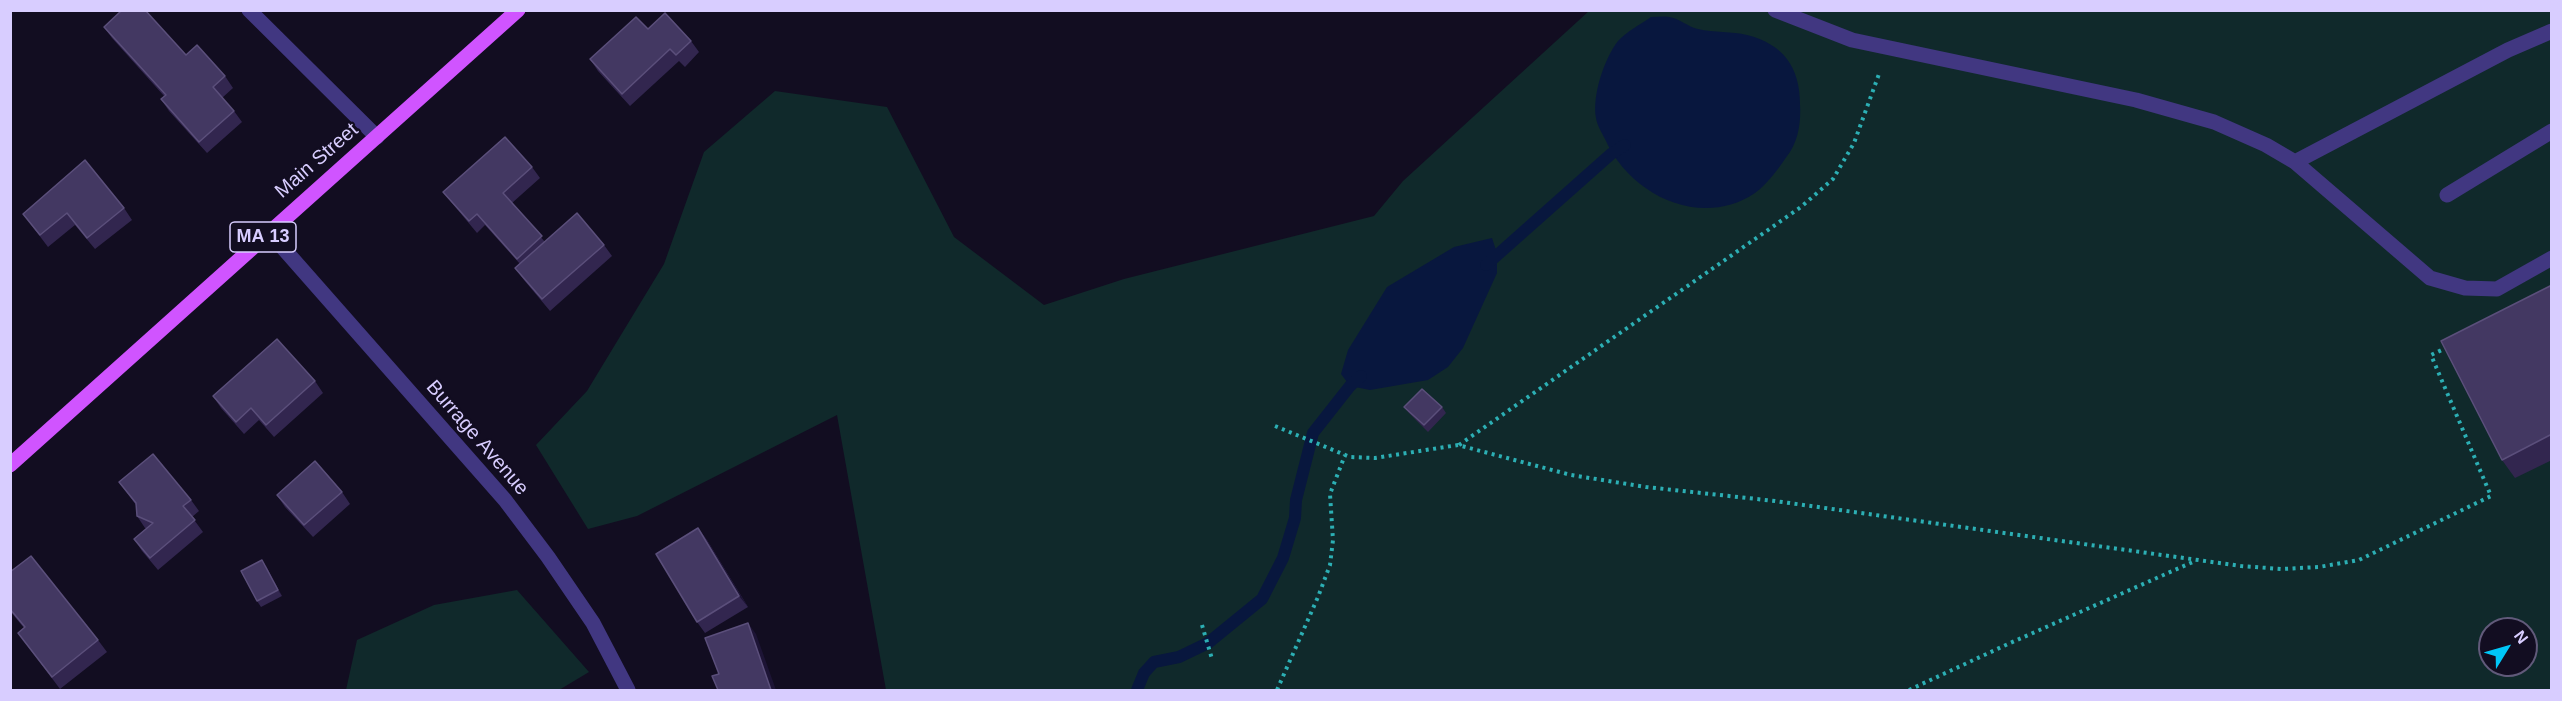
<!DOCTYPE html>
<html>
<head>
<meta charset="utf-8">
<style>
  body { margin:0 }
  #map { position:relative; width:2562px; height:701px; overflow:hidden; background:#120d21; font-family:Arial,sans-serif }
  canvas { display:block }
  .frame { position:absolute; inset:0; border:12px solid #d8cdff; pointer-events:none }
  .north { position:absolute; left:2478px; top:617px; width:60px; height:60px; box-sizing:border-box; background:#120d21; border:2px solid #615a7a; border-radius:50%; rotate:53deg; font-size:16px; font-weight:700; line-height:24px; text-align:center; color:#d8cdff }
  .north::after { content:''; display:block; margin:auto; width:21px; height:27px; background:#00c7f8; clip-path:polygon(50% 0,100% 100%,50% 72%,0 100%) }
</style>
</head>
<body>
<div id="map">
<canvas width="2562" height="701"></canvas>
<div class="frame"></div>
<div class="north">N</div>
</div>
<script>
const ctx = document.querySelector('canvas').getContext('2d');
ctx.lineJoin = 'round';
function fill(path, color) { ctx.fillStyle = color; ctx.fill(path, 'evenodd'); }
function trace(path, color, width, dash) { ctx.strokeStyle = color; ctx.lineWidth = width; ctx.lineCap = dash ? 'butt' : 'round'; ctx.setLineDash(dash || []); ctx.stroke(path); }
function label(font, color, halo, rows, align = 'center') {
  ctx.font = font + ' Arial,sans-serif'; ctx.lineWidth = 4.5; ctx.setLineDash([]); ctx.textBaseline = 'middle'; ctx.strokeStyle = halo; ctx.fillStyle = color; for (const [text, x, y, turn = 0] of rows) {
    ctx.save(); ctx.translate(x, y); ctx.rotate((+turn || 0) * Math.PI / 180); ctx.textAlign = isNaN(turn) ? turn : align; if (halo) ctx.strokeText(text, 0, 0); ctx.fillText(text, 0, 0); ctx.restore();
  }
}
fill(new Path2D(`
  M1589 11H2551V690H886L837 415 637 516 588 529 536 445 587 391 664 264 704 152 775 91 887 107 954 237 1044 305 1124 279 1374 216 1403 181ZM2490 629H2526V665H2490Z
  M517 590 589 672 559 690H346L357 640 434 605Z`), '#10292b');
fill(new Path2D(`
  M1651 17C1657 17 1663 16 1669 17 1679 18 1688 27 1698 29 1714 33 1732 31 1747 35 1783 44 1800 67 1800 104 1801 120 1799 138 1790 152 1780 166 1769 183 1755 193 1700 230 1629 194 1605 139 1602 133 1597 125 1596 118 1592 96 1604 59 1618 41 1626 32 1641 24 1651 17Z
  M1492 238 1497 253V273L1463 348 1448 367 1428 380 1370 390 1350 386 1341 374 1348 350 1387 287 1454 247Z`), '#08173e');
trace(new Path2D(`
  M1486 265 1611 154 1625 145
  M1137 690 1144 673 1154 662 1179 657 1208 643 1262 599 1283 558 1295 518 1296 500 1313 433 1350 386 1361 376`), '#08173e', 12);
trace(new Path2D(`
  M1275 426 1350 457 1375 458 1458 445 1571 475 1646 487 1775 501 2241 566 2281 569 2319 567 2359 560 2491 496 2431 355 2448 347
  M1459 445 1801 207 1833 179 1854 143 1879 74
  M1202 625 1212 659
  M1277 690 1318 597 1330 565 1333 540 1330 494 1345 455
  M1909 690 2008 644 2195 561`), '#2cafb4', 4, [3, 4.5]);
trace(new Path2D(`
  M249 10 377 137
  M1775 10 1852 40 2136 100 2214 122 2266 145 2295 162 2430 278 2465 288 2497 289 2552 258
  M2295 162 2508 50 2552 31
  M2447 195 2552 131
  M269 232 505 500 548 557 593 623 628 690`), '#413781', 15);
trace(new Path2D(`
  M10 465 518 10`), '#d054ff', 15);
fill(new Path2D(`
  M104 27 186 55 225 76 233 88 222 98 234 111 242 122 207 153 169 111 161 99 164 96 112 38Z
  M648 29 691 41 699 52 685 67 679 61 630 106 598 71 590 59Z
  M532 167 540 178 512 203 545 242 604 245 612 256 550 311 524 280 515 268 520 264 485 225 477 233 452 203 443 192Z
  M124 208 132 220 95 249 75 225 48 247 23 214Z
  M2552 285V460L2515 478 2502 460Z
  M315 381 323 393 274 437 259 420 244 434 221 408 213 396Z
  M1404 407H1442L1446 413 1428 432 1409 413Z
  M119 482 191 500 199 511 192 517 203 532 158 570 142 551 134 539 147 529 145 528 137 516 136 505Z
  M342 492 350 504 313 537 285 507 277 495Z
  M698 528 707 540 748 607 705 633 697 622Z
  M266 566 282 596 261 607 257 601Z
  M10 572 98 640 107 652 60 689 18 633 24 628 10 611Z`), '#32264f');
fill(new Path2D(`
  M698 528 707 540 748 607 739 596Z
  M262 560 266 566 282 596 278 590Z
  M748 623 756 634 776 690H771Z`), '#1d1435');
const building = new Path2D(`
  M122 10H145L186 55 197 45 225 76 213 87 234 111 199 142 161 99 166 95 104 27Z
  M665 13 691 41 676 55 670 49 622 94 590 59 636 17 648 29Z
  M505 137 532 167 503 193 542 236 517 259 477 214 469 221 443 192Z
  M85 160 124 208 87 238 67 213 40 235 23 214Z
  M577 213 604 245 542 299 515 268Z
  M2552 285V434L2502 460 2441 341Z
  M277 339 315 381 266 425 251 408 236 422 213 396Z
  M1422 389 1442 407 1424 425 1404 407Z
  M153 454 191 500 183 506 195 520 150 558 134 539 153 523 137 516 136 503 119 482Z
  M315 461 342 492 304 525 277 495Z
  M698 528 739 596 697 622 656 554Z
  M31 556 98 640 52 677 18 633 25 627 10 609V572Z
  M262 560 278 590 257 601 241 571Z
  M748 623 771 690H718L712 676 719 674 705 638Z`);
fill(building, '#433862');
trace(building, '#5b4f7b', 1.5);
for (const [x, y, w] of [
  [263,237,66]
]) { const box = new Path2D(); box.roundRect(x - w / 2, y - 15, w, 30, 4.5); ctx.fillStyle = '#120d21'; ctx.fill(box); trace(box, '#d8cdff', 1.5); }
label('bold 18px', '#d8cdff', null, [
  ["MA 13",263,237]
]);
label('20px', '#d8cdff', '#120d21', [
  ["Main Street",317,161,-41],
  ["Burrage Avenue",477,438,49]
]);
</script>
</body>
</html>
